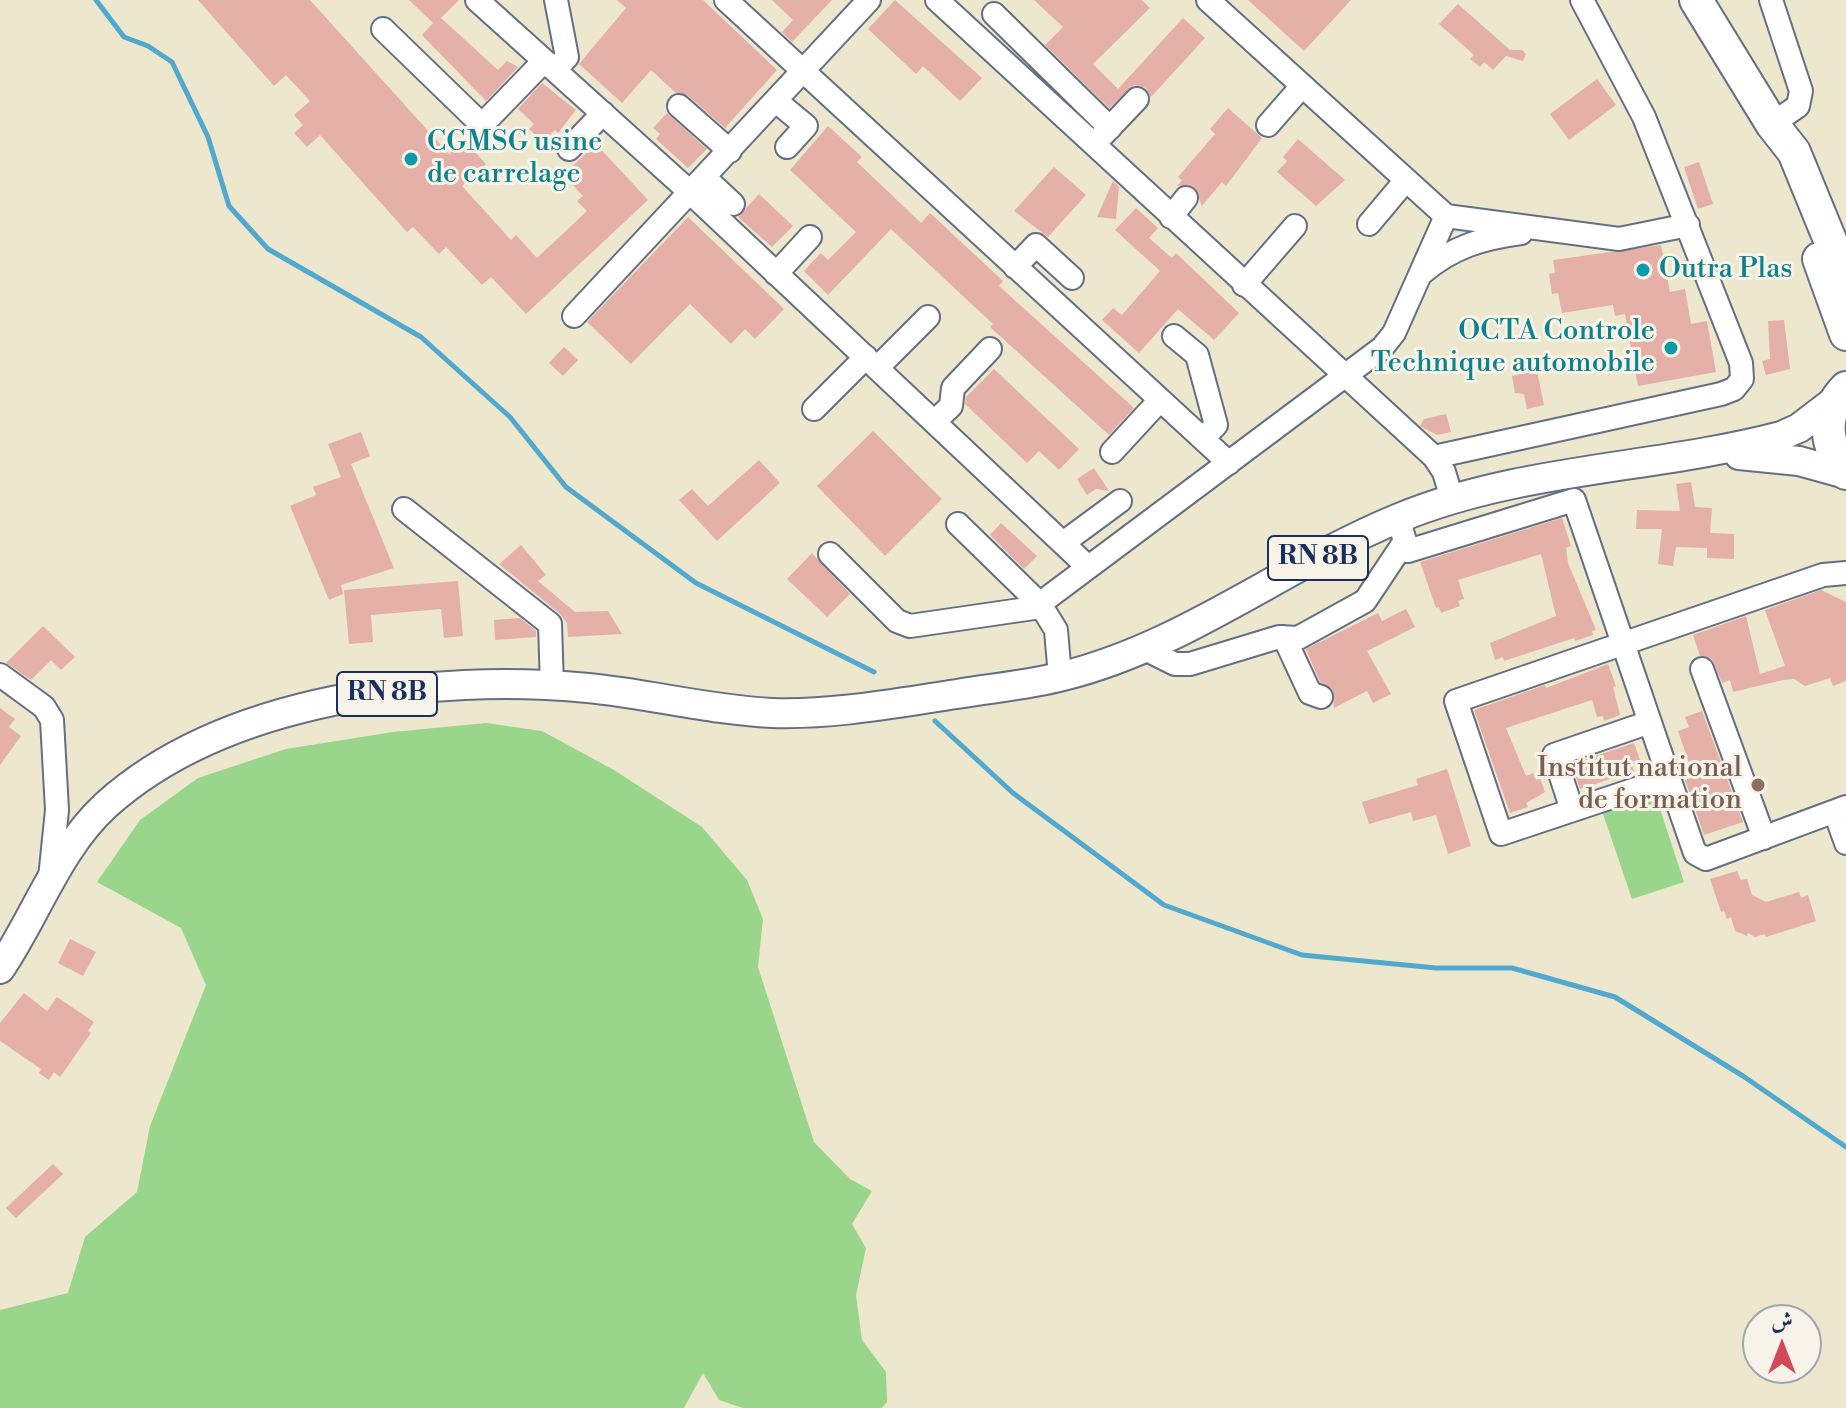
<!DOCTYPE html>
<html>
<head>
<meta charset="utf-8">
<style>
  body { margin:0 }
  #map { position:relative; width:1846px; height:1408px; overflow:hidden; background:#ede7cd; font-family:"Libre Bodoni",Amiri,serif }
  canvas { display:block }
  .north { position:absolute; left:1742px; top:1304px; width:80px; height:80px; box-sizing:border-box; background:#f7f3e8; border:2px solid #9fa5b1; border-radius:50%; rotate:0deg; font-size:22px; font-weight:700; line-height:32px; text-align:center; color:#1b2f5e }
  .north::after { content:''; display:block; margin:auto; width:28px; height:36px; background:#d1495b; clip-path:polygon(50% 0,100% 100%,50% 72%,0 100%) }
</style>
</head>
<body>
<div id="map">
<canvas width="1846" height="1408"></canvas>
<div class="north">ش</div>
</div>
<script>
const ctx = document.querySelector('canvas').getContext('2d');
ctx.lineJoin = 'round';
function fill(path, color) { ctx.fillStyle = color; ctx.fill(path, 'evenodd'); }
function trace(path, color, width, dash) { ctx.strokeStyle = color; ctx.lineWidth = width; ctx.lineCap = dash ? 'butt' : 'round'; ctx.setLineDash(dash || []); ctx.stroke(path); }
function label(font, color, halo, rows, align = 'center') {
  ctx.font = font + ' "Libre Bodoni",serif'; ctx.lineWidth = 6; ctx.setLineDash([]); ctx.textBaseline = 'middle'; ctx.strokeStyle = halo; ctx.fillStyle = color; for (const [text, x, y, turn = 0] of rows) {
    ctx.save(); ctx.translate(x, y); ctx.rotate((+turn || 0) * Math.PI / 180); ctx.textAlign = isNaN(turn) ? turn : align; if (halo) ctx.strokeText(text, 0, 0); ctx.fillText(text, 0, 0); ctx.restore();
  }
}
fill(new Path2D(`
  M486 723 542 731 614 770 702 827 747 880 763 919 758 967 814 1142 850 1179 872 1191 852 1224 866 1248 856 1295 862 1340 886 1372 887 1402 882 1408H743L719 1400 703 1373 684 1408H0V1310L68 1293 85 1237 137 1192 150 1126 206 985 181 928 97 882 140 820 198 778 286 749 393 732Z
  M1655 794 1684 882 1632 899 1602 811Z`), '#99d68c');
trace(new Path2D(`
  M96 0 124 37 148 46 172 62 208 137 229 206 268 249 421 337 510 417 566 487 696 583 874 672
  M935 721 1013 793 1164 905 1302 955 1436 968H1512L1615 997 1743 1076 1846 1147`), '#52a9cf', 5);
fill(new Path2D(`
  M198 0H310L449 154 464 140 486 164 462 186 511 240 516 235 537 258 587 211 577 201 583 196 563 175 596 144 648 200 526 314 491 277 482 285 446 247 439 254 413 227 407 232 320 135 307 147 294 133 303 125 294 115 310 101 286 75 274 86Z
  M409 0H459L441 18 498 70 507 61 518 67 486 101 422 35 433 23Z
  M617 0H703L777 70 725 128 688 96 676 93 651 70 622 103 579 64 626 8Z
  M772 0H832L792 42 782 32 793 20Z
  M895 0 982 78 960 101 923 66 916 74 868 29Z
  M1034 0H1142L1150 8 1093 64 1118 89 1183 18 1205 38 1151 97 1146 88 1134 85 1109 108 1045 45 1063 27Z
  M1248 0H1351L1304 51Z
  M1458 4 1510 50H1522L1526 54 1523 61 1506 56 1493 70 1484 62 1480 67 1470 59 1474 55 1439 24Z
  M1597 79 1616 105 1569 140 1550 114Z
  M542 83 576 110 558 133 555 130 543 142 529 129 534 124 518 109Z
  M1228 108 1262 138 1226 186 1222 182 1202 206 1195 188 1177 186 1182 180 1178 177 1215 134 1210 129Z
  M667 113 707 149 688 168 656 139 660 134 653 128Z
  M828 126 862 157 857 162 921 223 930 213 1003 281 999 286 1134 408 1109 435 990 327 993 324 891 229 828 295 804 271 821 253 828 260 856 232 790 170Z
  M1298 139 1345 180 1316 206 1277 172 1287 161 1283 157Z
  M1699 162 1713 204 1698 209 1684 167Z
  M1054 167 1086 195 1048 237 1014 211Z
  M1113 181 1119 187 1116 219 1097 217Z
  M759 194 793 226 772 247 738 217Z
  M1136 208 1158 228 1149 238 1172 258 1176 253 1239 313 1214 340 1178 309 1139 353 1102 320 1113 308 1122 315 1160 271 1115 230Z
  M688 217 784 309 755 339 745 329 731 344 690 304 631 364 587 322Z
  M1661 245 1670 292 1685 289 1691 324 1707 321 1716 372 1638 386 1625 314 1615 316 1613 305 1562 313 1558 293 1552 294 1549 274 1555 273 1553 260Z
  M1784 320 1790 369 1766 375 1762 361 1770 359 1768 321Z
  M564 347 578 360 563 376 549 363Z
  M994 369 1079 449 1059 470 1039 451 1027 463 965 404 966 397Z
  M1537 371 1544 405 1527 409 1524 394 1515 393 1512 376Z
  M1446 414 1451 432 1437 435 1420 426 1424 419Z
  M873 431 942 499 885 556 817 486Z
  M361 432 370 456 351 464 394 568 341 585 343 594 329 600 290 506 316 495 313 487 341 477 328 444Z
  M759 460 780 483 717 541 679 500 692 489 708 506Z
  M1094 468 1109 491 1096 489 1087 495 1077 479Z
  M1691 482 1695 507 1712 508 1710 533 1734 534V559L1707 558V548L1676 547 1673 566 1658 564 1662 529H1636L1637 510 1680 511 1676 484Z
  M1562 518 1571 546 1566 548 1568 563 1596 630 1592 631 1593 635 1575 641 1574 638 1504 661 1503 657 1495 660 1490 643 1556 616 1541 554 1458 580 1464 599 1458 601 1460 606 1441 613 1439 607 1436 608 1420 562Z
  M1001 523 1037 556 1024 569 990 535Z
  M521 545 546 575 538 581 575 612 608 611 622 634 568 637 567 623 559 613 499 564Z
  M812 553 850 594 827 617 787 579Z
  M458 581 463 636 444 638 441 609 371 615 373 642 349 644 344 590Z
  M1821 590 1846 602V681L1833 686 1830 678 1805 686 1794 679 1783 680 1733 692 1730 680 1722 683 1712 659 1700 656 1693 635 1746 616 1760 674 1785 666 1765 610Z
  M1406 609 1415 627 1367 651 1391 694 1373 703 1367 691 1334 708 1332 689 1320 682 1306 649 1378 613 1382 621Z
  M520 618 536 631V637L495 640 494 620Z
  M43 626 75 657 61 670 51 660 31 680 6 663Z
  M1608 664 1616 686 1613 687 1620 715 1604 721 1603 716 1597 717 1592 700 1506 728 1526 776 1533 773 1536 780 1540 778 1545 792 1526 803 1528 807 1510 813 1474 710 1545 685 1546 688Z
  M0 708 15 719 9 727 21 736 0 765Z
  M1702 711 1743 822 1704 835 1685 780 1694 777 1678 731 1689 727 1685 717Z
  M1634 743 1640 760 1631 762 1634 771 1580 789 1572 764Z
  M1447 769 1471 846 1448 854 1436 815 1413 821 1411 812 1369 824 1362 802 1418 785 1416 779Z
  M1737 871 1741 880 1747 879 1752 895 1766 902 1799 892 1801 898 1808 895 1816 921 1766 937 1765 934 1755 937 1748 933 1747 936 1735 931 1731 917 1727 919 1724 911 1721 912 1710 879Z
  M70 939 96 952 83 976 58 963Z
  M24 993 47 1011 57 997 94 1022 88 1031 91 1033 60 1077 54 1072 49 1080 39 1073 41 1069 0 1041V1023Z
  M53 1164 63 1174 16 1218 6 1208Z`), '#e5b0a8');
const minor = new Path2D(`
  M477 0 691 193 1087 566
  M726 0 1229 463
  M937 0 1434 457 1444 472 1452 499
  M1208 0 1446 216 1619 239 1688 225
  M1771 0 1801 91 1798 106 1772 124
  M994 14 1110 128
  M383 29 482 125 544 61
  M555 70 567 57 556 0
  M776 101 806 126 787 147
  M679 106 730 151
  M1268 125 1302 86
  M1099 139 1137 99
  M569 149 603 113
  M705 178 733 204
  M1171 217 1186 198
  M1369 224 1406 180
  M1015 267 1036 245 1072 278
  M1422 273C1452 247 1483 238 1521 233
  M776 274 810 237
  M1244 285 1295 226
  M574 316 869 0
  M1174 336 1197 355 1216 425 1203 439
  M877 368 928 317
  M814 409 866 357
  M934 422 951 406 953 388 990 349
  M1112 452 1160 400
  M1434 457 1721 394 1734 389 1742 379 1741 363 1644 117 1582 0
  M404 509 550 624 552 686
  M1398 518 1408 551 1574 500 1669 778 1501 834 1456 701 1823 575 1846 573
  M958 524 1040 604 1056 630 1060 677
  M1063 543 1120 501
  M830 554 897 621 910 626 1034 608 1382 348 1394 333 1446 216
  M1284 637 1310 693 1321 697
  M1145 649 1175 664H1190L1279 637 1298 638 1365 601 1405 541
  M1702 669 1764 838
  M0 675 44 707 52 720 57 810 50 878
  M1669 778 1695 853 1706 859 1846 807
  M1572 810 1554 755 1650 722
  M1835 812 1846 843`);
const major = new Path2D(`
  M1739 455 1799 461 1846 474
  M0 969C36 916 58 849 106 805 225 698 434 673 588 688 650 694 710 710 772 713 834 715 896 703 957 694 992 688 1029 685 1063 676 1185 646 1284 565 1399 518 1520 468 1655 469 1781 436L1799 428 1837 399`);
const highway = new Path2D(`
  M1696 0 1772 124 1794 152 1846 279
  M1819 259 1846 334
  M1846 388C1820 414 1826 447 1846 473`);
trace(minor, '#646f85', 26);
trace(major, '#646f85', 32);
trace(highway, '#646f85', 36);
trace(minor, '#fff', 22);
trace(major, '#fff', 28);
trace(highway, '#fff', 32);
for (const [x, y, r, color] of [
  [411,159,8,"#0f9aa8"],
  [1643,270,8,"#0f9aa8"],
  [1671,348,8,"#0f9aa8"],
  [1758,785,8,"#8d6e63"]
]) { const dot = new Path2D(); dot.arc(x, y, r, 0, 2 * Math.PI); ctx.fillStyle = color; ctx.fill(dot); trace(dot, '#f7f3e8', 3); }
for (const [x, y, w] of [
  [1318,558,100],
  [387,694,100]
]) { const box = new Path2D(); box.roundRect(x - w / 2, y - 22, w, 44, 6); ctx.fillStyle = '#f7f3e8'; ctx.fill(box); trace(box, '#1b2f5e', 2); }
label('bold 26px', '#1b2f5e', null, [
  ["RN 8B",1318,558],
  ["RN 8B",387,694]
]);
label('28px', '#0d838f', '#f7f3e8', [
  ["CGMSG usine",427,143],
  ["de carrelage",427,175],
  ["Outra Plas",1659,270],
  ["OCTA Controle",1655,332,"right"],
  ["Technique automobile",1655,364,"right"]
], 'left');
label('28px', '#785e54', '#f7f3e8', [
  ["Institut national",1742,769],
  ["de formation",1742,801]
], 'right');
</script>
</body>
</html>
